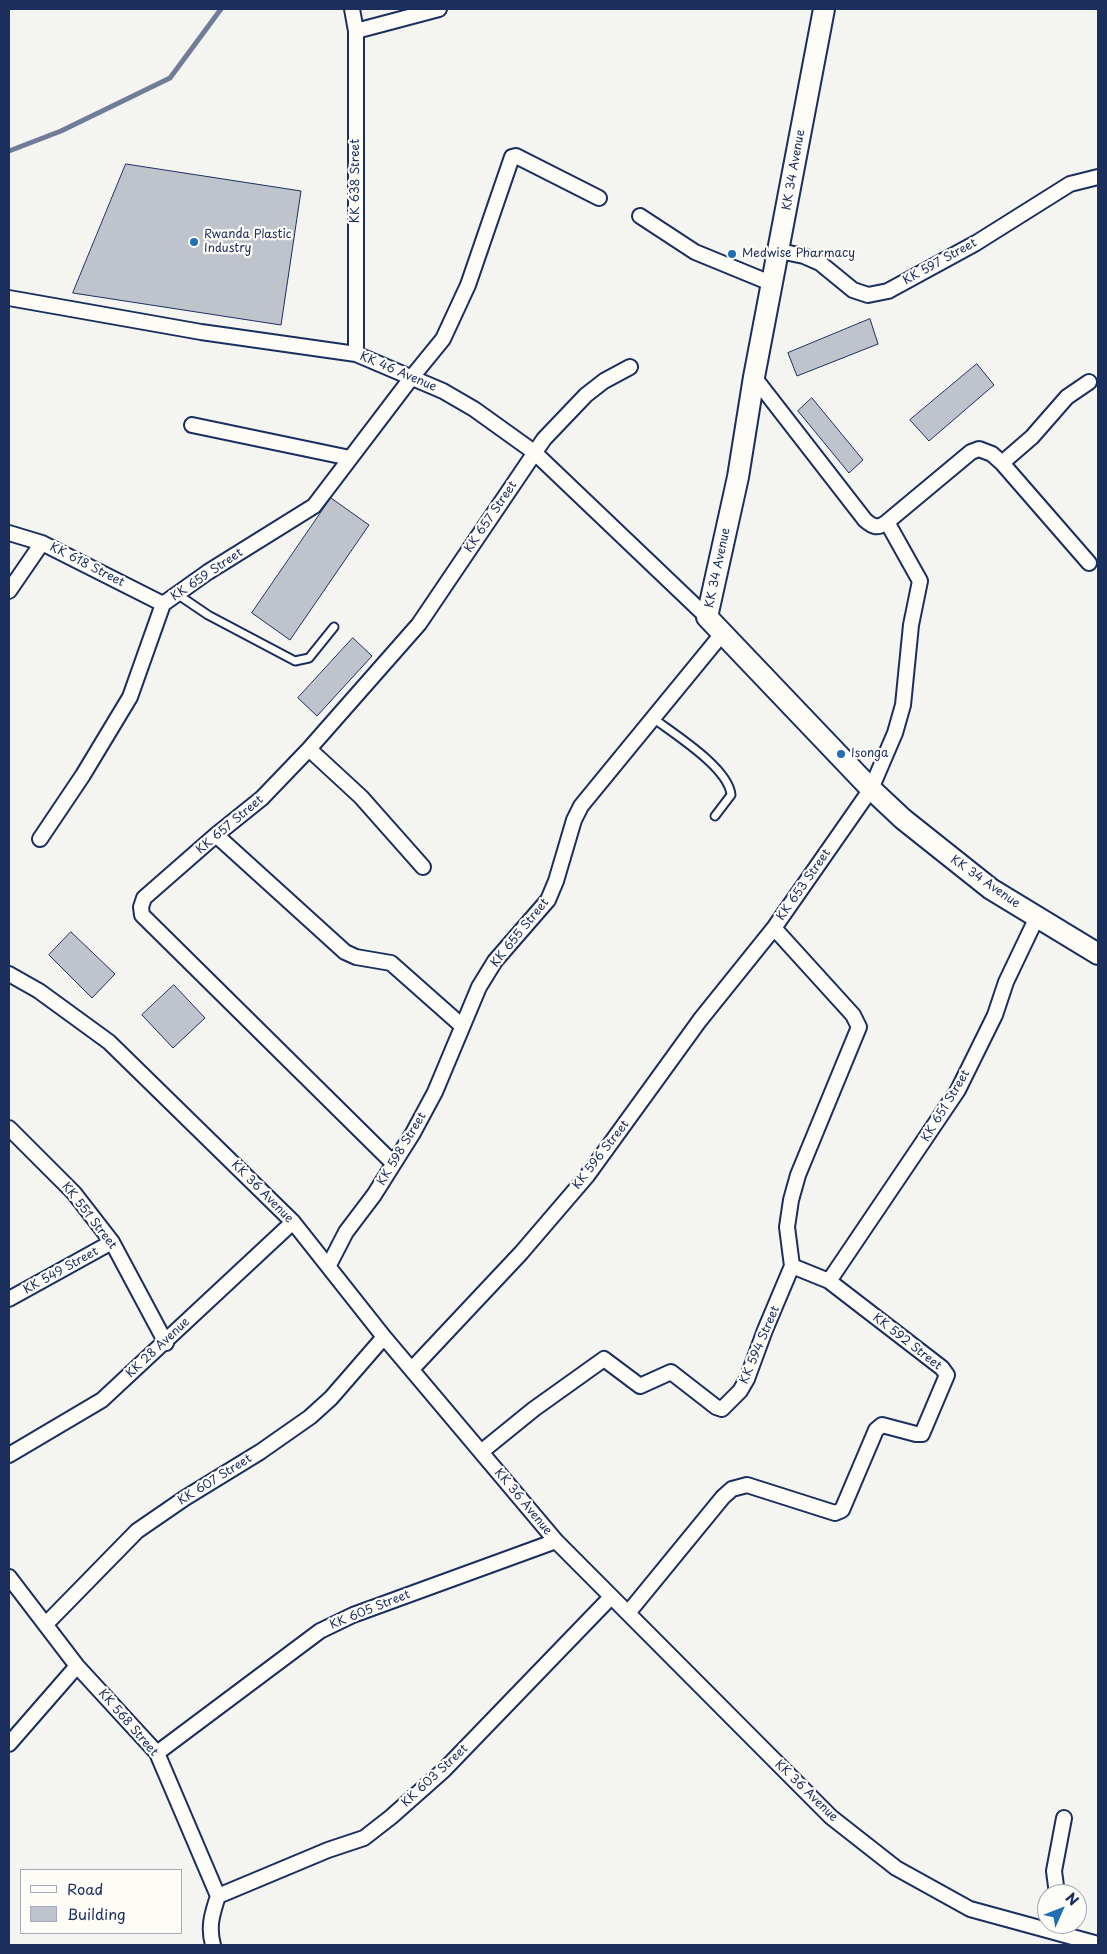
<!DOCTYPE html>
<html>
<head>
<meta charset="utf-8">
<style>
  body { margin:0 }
  #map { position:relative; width:1107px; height:1954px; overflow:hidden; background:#f4f4f1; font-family:"Playpen Sans",sans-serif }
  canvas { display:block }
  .frame { position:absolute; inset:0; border:10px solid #1b2f5e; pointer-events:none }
  .legend { position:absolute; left:20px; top:1869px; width:162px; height:65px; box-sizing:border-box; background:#fdfcf7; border:1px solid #a3aaba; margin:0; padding:6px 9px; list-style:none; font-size:15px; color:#1b2f5e }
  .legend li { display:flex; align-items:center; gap:10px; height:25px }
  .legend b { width:25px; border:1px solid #a3aaba }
  .north { position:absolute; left:1037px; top:1884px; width:50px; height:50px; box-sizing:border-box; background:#fdfcf7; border:1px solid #a3aaba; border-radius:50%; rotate:46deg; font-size:14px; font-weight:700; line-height:20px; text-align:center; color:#1b2f5e }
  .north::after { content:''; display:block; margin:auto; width:18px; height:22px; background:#1f6fb2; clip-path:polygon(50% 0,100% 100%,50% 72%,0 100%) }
</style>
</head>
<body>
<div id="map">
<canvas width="1107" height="1954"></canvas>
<div class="frame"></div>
<ul class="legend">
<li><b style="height:6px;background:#fdfcf7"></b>Road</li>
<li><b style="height:14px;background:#bfc3cc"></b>Building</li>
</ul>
<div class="north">N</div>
</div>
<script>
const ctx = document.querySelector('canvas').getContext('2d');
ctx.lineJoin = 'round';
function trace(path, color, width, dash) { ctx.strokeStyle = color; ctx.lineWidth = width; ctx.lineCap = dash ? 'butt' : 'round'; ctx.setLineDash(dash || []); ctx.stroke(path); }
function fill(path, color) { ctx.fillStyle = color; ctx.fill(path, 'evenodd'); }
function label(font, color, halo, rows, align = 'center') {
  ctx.font = font + ' "Playpen Sans",sans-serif'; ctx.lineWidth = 4.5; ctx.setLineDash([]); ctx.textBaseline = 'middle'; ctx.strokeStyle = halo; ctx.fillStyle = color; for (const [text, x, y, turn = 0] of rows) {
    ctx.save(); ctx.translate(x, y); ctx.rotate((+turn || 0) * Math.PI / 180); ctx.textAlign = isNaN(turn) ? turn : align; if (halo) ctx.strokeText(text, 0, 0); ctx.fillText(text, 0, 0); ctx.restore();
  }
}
trace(new Path2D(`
  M9 151 61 131 170 78 221 9`), '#717c98', 5);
const building = new Path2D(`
  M126 164 301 191 281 325 73 293Z
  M870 319 878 344 797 376 788 353Z
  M977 364 994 385 929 441 910 420Z
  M812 398 863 460 849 473 798 411Z
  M331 498 369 525 290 640 252 613Z
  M353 638 372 656 317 716 298 698Z
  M71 932 115 974 92 998 49 955Z
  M174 985 205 1018 173 1048 142 1015Z`);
fill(building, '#bfc3cc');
trace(building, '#1b2f5e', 1);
const service = new Path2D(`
  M177 594 208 615 295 661 309 658 334 627
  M653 718C674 734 729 768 731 795L715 816`);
const minor = new Path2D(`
  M352 9 356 31V354
  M356 31 439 9
  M640 216 695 252 773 284
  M779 251 804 256 820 263 853 290 868 295 888 291 976 243 1070 184 1098 177
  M9 298 201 332 356 354 443 391 474 409 534 452 707 617
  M754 377 865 520C873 527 878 529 887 522L971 452 979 449 992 454 1002 463 1089 563
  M192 425 350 458
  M1002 463 1032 437 1067 397 1089 382
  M9 533 42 543 163 604
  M9 591 42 543
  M309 749 361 797 423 867
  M216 835 345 952 356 957 391 963 461 1025
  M40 839 83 775 130 697 163 604 208 572 314 506 412 377 443 339 468 285 512 157 516 156 599 198
  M9 974 39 991 109 1042 293 1222 384 1337 556 1541 831 1817 896 1868 970 1909 1098 1944
  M9 1128 74 1193 112 1242 166 1343
  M393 1163 142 915 141 907 144 898 216 835 262 798 309 749 419 624 544 439 586 395 604 381 630 367
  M329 1265 346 1232 374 1195 413 1133 435 1092 479 987 495 961 548 900 556 881 574 820 581 806 722 634
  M829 1281 958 1090 995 1015 1006 982 1037 917
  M9 1299 112 1242
  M412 1369 521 1253 587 1176 700 1020 774 928
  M481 1452 534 1409 604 1359 640 1386 671 1372 716 1407 722 1409 740 1391 747 1379 765 1330 792 1266 787 1227 791 1200 798 1175 859 1027 853 1015 774 928 871 789 895 733 903 705 911 625 920 581 887 522
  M9 1455 102 1400 293 1222
  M9 1577 77 1666 157 1753 218 1896C212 1914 208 1927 213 1945
  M628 1613 723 1497 732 1489 747 1485 835 1513 842 1510 876 1430 882 1425 916 1434H922L947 1375 942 1368 829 1281 792 1266
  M46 1624 137 1531 185 1498 260 1452 310 1417 331 1398 384 1337
  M9 1744 77 1666
  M157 1753 320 1631 353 1615 556 1541
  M1057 1894 1054 1871 1064 1818
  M218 1896 328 1850 364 1838 391 1817 444 1770 611 1597`);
const secondary = new Path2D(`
  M824 9 754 377 738 477 707 617 871 789 903 819 991 889 1098 954`);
trace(service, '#1b2f5e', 11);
trace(minor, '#1b2f5e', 18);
trace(secondary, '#1b2f5e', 24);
trace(service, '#fdfcf7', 7);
trace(minor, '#fdfcf7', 14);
trace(secondary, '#fdfcf7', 20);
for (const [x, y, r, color] of [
  [194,242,5,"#1f6fb2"],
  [732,254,5,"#1f6fb2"],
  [841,754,5,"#1f6fb2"]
]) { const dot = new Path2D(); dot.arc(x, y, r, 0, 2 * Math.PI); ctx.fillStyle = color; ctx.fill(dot); trace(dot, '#fdfcf7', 2); }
label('12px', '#1b2f5e', '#fdfcf7', [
  ["KK 34 Avenue",794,170,-80],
  ["KK 638 Street",356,181,-90],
  ["KK 597 Street",940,262,-29],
  ["KK 46 Avenue",398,372,23],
  ["KK 657 Street",491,517,-56],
  ["KK 618 Street",87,565,27],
  ["KK 34 Avenue",718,568,-78],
  ["KK 659 Street",207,575,-34],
  ["KK 657 Street",230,825,-40],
  ["KK 34 Avenue",985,882,35],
  ["KK 653 Street",804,885,-55],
  ["KK 655 Street",520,933,-51],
  ["KK 651 Street",946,1106,-59],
  ["KK 598 Street",402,1149,-59],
  ["KK 596 Street",601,1155,-52],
  ["KK 36 Avenue",262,1192,45],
  ["KK 551 Street",89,1216,52],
  ["KK 549 Street",61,1271,-29],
  ["KK 592 Street",907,1342,38],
  ["KK 594 Street",760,1345,-67],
  ["KK 28 Avenue",158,1348,-43],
  ["KK 607 Street",215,1480,-32],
  ["KK 36 Avenue",523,1502,50],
  ["KK 605 Street",370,1610,-22],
  ["KK 568 Street",128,1723,49],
  ["KK 603 Street",435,1776,-43],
  ["KK 36 Avenue",806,1791,44]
]);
label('12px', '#1b2f5e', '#fdfcf7', [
  ["Rwanda Plastic",204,235],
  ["Industry",204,249],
  ["Medwise Pharmacy",742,254],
  ["Isonga",851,754]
], 'left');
</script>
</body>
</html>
